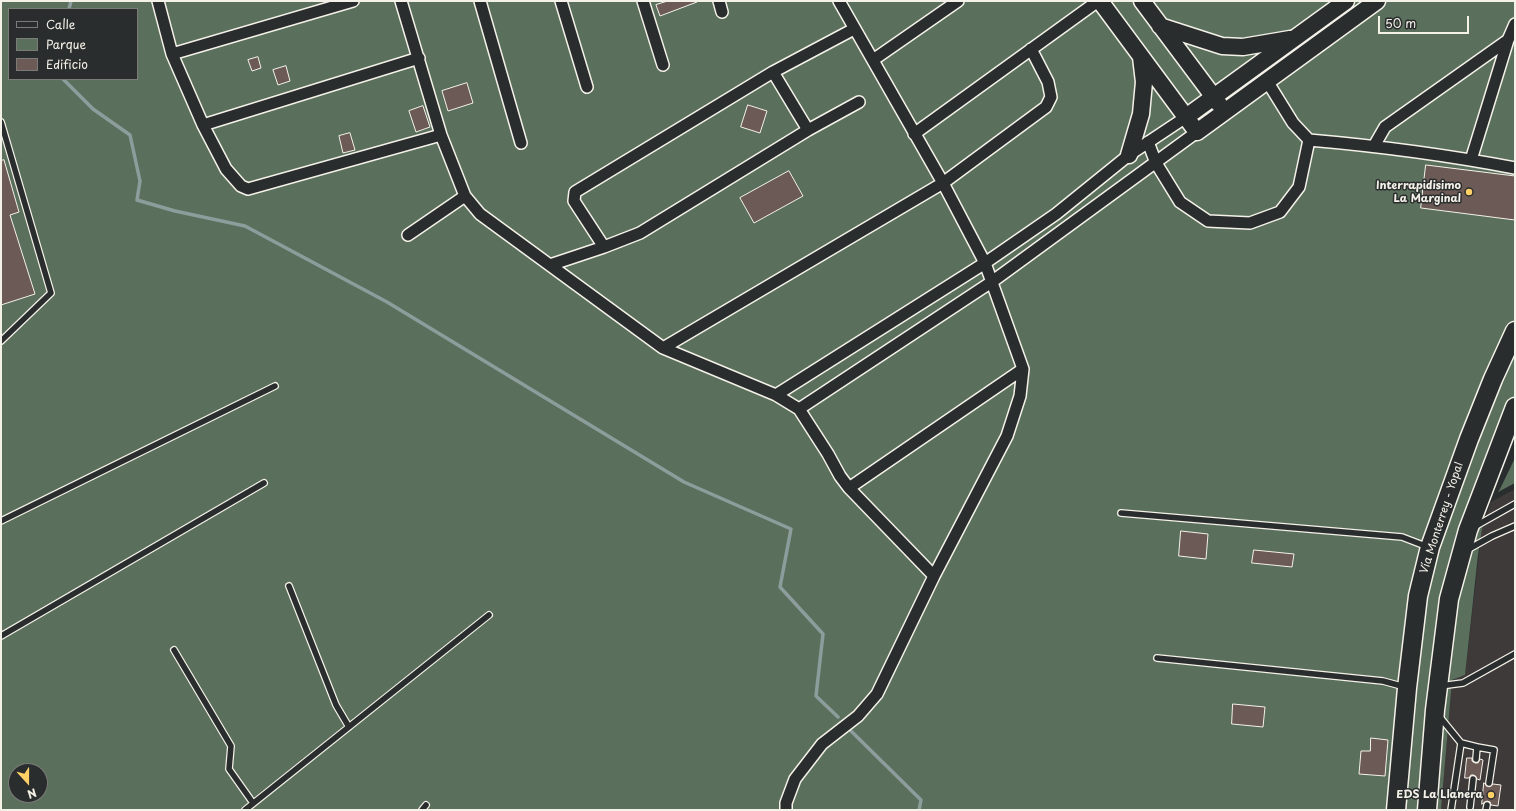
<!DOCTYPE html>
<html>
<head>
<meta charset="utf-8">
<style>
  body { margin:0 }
  #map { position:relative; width:1516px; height:811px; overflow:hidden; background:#2a2d2e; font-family:"Playpen Sans",sans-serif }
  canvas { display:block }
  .frame { position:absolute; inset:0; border:2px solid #f4f1e8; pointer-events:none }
  .legend { position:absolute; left:8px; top:8px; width:130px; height:72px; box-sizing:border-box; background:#2a2d2e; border:1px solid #7b7b78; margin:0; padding:5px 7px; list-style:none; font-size:12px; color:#f4f1e8 }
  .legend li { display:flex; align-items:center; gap:8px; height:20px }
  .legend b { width:20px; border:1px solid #7b7b78 }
  .north { position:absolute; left:8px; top:763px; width:40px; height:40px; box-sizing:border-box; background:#2a2d2e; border:1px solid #7b7b78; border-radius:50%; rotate:159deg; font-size:11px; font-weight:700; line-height:16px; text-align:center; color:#f4f1e8 }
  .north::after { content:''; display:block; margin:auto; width:14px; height:18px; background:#ffd166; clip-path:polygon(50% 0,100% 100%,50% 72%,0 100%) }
  .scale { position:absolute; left:1378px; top:16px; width:91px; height:18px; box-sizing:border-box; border:2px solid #f4f1e8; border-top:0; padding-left:5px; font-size:12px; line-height:14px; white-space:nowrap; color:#f4f1e8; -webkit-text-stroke:3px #2a2d2e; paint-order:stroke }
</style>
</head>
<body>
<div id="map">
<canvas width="1516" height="811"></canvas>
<div class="frame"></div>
<ul class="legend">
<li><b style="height:5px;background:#2a2d2e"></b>Calle</li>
<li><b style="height:11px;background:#5a705c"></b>Parque</li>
<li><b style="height:11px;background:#6c5a56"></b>Edificio</li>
</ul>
<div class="north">N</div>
<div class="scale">50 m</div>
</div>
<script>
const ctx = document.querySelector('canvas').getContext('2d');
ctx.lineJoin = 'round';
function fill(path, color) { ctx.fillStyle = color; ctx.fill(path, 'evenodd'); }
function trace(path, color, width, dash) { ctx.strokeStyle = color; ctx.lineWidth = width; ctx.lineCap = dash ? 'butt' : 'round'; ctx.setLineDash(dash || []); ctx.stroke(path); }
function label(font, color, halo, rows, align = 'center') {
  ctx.font = font + ' "Playpen Sans",sans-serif'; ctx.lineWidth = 3; ctx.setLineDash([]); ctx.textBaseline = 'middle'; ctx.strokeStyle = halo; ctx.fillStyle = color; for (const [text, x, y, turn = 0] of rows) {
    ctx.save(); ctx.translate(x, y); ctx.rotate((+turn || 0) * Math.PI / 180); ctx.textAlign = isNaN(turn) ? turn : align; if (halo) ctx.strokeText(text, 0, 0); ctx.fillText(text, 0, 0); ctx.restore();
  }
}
fill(new Path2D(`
  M1515 489V810H1441L1452 680 1465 675 1482 528 1491 502Z`), '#3e3a3a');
fill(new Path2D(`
  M1 1H1515V417L1472 529 1483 523 1478 555 1465 675 1452 680 1441 810H1ZM9 9H137V79H9ZM16 771H40V795H16Z
  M1515 458V483L1498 492 1500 489Z`), '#5a705c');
trace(new Path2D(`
  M69 9 71 1
  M63 79 93 109 130 135 140 181 137 200 175 211 245 226 387 302 684 482 791 529 780 587 823 634 816 696 838 717
  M849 729 921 800 919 810`), '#8c9d9c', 3.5);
const building = new Path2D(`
  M668 1H697V2L660 16 656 5Z
  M258 57 261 68 252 71 248 60Z
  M286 66 290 81 278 85 273 70Z
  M467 83 473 103 448 111 442 91Z
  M748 105 767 111 760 133 741 127Z
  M423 106 430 127 416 132 409 111Z
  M350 133 355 150 343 153 339 136Z
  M4 160 19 212 10 215 35 294 1 305V161Z
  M1426 165 1515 176V220L1421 208Z
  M789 171 803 196 754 223 740 198Z
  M1181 531 1208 534 1206 559 1179 556Z
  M1254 550 1294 554 1292 567 1252 563Z
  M1233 704 1265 707 1263 727 1232 724Z
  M1371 738 1388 740 1385 776 1359 774 1361 751H1370Z
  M1467 758H1472V761L1475 763H1478L1480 759 1483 760 1480 780 1477 779 1474 775H1471L1469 778H1465Z
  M1484 783 1489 787 1493 784 1501 785 1498 806 1491 805 1490 802 1487 801 1482 804Z`);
fill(building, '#6c5a56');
trace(building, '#f4f1e8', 1);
const lane = new Path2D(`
  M1 122 51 293 1 341
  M1121 513 1402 537 1428 547
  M1 521 275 386
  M1474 527 1515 504
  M1467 550 1492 536 1515 526
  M289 586 336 705 349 727
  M1 636 264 483
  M174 650 231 746 229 769 253 803
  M1157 658 1383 681 1405 687
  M1440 686 1463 683 1515 654
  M1439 716 1461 743 1477 747 1476 759
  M1477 747 1494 750 1489 783
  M1470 807 1473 779
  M245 810 489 615
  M422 810 426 805
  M1451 810 1461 743
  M1486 810 1487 805`);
const street = new Path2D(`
  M158 1 172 54 203 125 226 169 241 186 248 189 441 135
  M401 1 441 135 465 196 480 214 663 348 776 395 799 409 828 454 840 476 849 488 934 576
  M480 1 521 143
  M561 1 587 87
  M643 1 663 65
  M719 1 722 12
  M172 54 353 1
  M873 60 958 1
  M773 72 808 130
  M1267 81 1293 123 1309 140C1378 146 1447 155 1515 168
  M203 125 419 58
  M914 134 1098 1
  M1148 142 1156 163 1180 202 1208 221 1250 223 1280 212 1299 187 1309 140
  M1374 146 1385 127 1508 40
  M1471 160 1508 40 1515 24
  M408 235 465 196
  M604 247 574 201 575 192 773 72 854 29
  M550 265 604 247 640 233 808 130 859 102
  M663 348 943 183 1046 107 1051 97 1048 82 1031 49
  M776 395 985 263 1056 214 1129 155 1186 117
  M799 409 993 281 1197 132
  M849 488 1023 369
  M786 810V803L795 779 822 744 858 716 877 694 934 576 1007 436 1020 396 1023 369 985 263 943 183 839 1`);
const secondary = new Path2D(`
  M1100 1 1197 132 1377 1
  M1142 1 1219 104
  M1160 26 1222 46 1243 47 1290 39
  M1186 117 1346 1
  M1129 155 1141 114 1144 82 1141 57`);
const primary = new Path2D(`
  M1396 810 1407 688 1418 596 1430 547 1469 439 1493 379 1515 331
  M1427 810 1435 710 1449 599 1468 530 1515 407`);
trace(lane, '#f4f1e8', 8);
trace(street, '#f4f1e8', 14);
trace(secondary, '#f4f1e8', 19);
trace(primary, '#f4f1e8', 21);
trace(lane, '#2a2d2e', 5.5);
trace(street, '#2a2d2e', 11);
trace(secondary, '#2a2d2e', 16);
trace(primary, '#2a2d2e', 18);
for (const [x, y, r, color] of [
  [1469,192,4,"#ffd166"],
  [1491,795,4,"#ffd166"]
]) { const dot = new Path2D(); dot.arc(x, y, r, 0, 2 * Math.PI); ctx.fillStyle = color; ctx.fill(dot); trace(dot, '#2a2d2e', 1.5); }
label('bold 11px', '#f4f1e8', '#2a2d2e', [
  ["Interrapidisimo",1461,186],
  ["La Marginal",1461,199],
  ["EDS La Llanera",1483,795]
], 'right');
label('11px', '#f4f1e8', '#2a2d2e', [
  ["Vía Monterrey - Yopal",1442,518,-72]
]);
</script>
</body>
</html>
